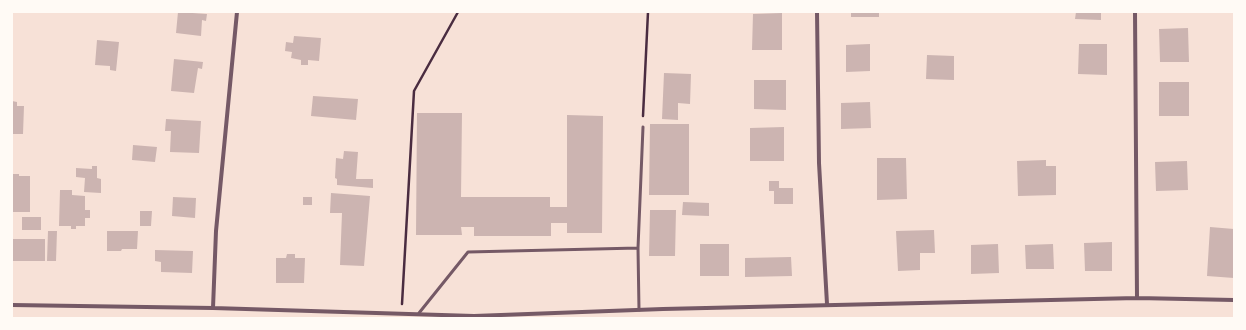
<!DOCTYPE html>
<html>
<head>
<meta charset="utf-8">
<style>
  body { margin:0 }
  #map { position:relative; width:1246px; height:330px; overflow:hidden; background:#f7e1d7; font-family:"PT Sans",sans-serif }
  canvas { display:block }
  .frame { position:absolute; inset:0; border:13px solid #fffaf5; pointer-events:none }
</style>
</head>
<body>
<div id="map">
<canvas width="1246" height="330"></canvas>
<div class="frame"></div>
</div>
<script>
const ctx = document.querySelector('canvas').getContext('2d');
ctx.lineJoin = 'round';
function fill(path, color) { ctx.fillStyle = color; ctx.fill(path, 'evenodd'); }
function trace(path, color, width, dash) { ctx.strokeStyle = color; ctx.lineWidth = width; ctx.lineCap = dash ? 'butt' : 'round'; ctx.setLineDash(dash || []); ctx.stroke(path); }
fill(new Path2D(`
  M178 12 207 14 206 21 202 20 201 36 176 33Z
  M851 12H879V17H851Z
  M1076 12H1101V20L1075 19Z
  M782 13V50H752L753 14Z
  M1188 28 1189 62H1160L1159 29Z
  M294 36 321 38 319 61 308 60V65H301V60L291 58 292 52 285 51 286 42 293 43Z
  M97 40 119 42 116 71 110 70V66L95 65Z
  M870 44V71L846 72V45Z
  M1079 44H1107V75L1078 74Z
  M927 55 954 56V80L926 79Z
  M174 59 203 62 202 69 198 68 194 93 171 91Z
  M664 73 691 74 690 104 678 103V120L662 119Z
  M754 80H786V110L754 109Z
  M1159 82H1189V116H1159Z
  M313 96 358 99 356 120 311 116Z
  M12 101 17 102V106H24L23 134H12Z
  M870 102 871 128 841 129V103Z
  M417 113H462L461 197H550V207H567V115L603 116 602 233H567V223H551V236H474V227H461L462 235H416Z
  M166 119 201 121 199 153 170 152 171 131H165Z
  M650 124H689V195H649Z
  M784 127V161H750V128Z
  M133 145 157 147 155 162 132 160Z
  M344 151 358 152 356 179H373V188L337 185V179L335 178 336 158 343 159Z
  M877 158H906L907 199 877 200Z
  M1046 160V166H1056V195L1018 196 1017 161Z
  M1187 161 1188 190 1156 191 1155 162Z
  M92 166H97V178L101 179V193L84 192 85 178 76 177V168L92 169Z
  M12 174H19V176H30V212H12Z
  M769 181H779V188H793V204H774V191H769Z
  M60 190H72V195L85 196V210H90V218H85V226H76V229H71V226H59Z
  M331 193 370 196 364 266 340 265 342 213H330Z
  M173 197 196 198 195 218 172 216Z
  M303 197H312V205H303Z
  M683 202 709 203V216L682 215Z
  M650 210H676L675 256H649Z
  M140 211H152L151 226H140Z
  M22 217H41V230H22Z
  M1210 227 1234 229V278L1207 276Z
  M934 230 935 253H920V270L898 271 896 231Z
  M48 231H57L56 261H47Z
  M107 231H138L137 249H122L121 251H107Z
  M12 239H45V261H12Z
  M1112 242V271H1085L1084 243Z
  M700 244H729V276H700Z
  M998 244 999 273 971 274V245Z
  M1053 244 1054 269H1026L1025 245Z
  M155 250 193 251 192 273 161 272V262L155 261Z
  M287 254H295V258H305L304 283H276V258H286Z
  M791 257 792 276 745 277V258Z`), '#ccb4b1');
trace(new Path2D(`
  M643 116 648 12
  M402 304 414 91 458 12`), '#4a2c40', 2.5);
trace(new Path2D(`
  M639 310 638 248 643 127
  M419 313 468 252 638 248`), '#755966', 3);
trace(new Path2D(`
  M817 12 819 163 827 304
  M1135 12 1137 298
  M12 305 213 308 474 316 663 309 1137 298 1234 300
  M213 308 216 231 237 12`), '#755966', 4);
</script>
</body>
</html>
